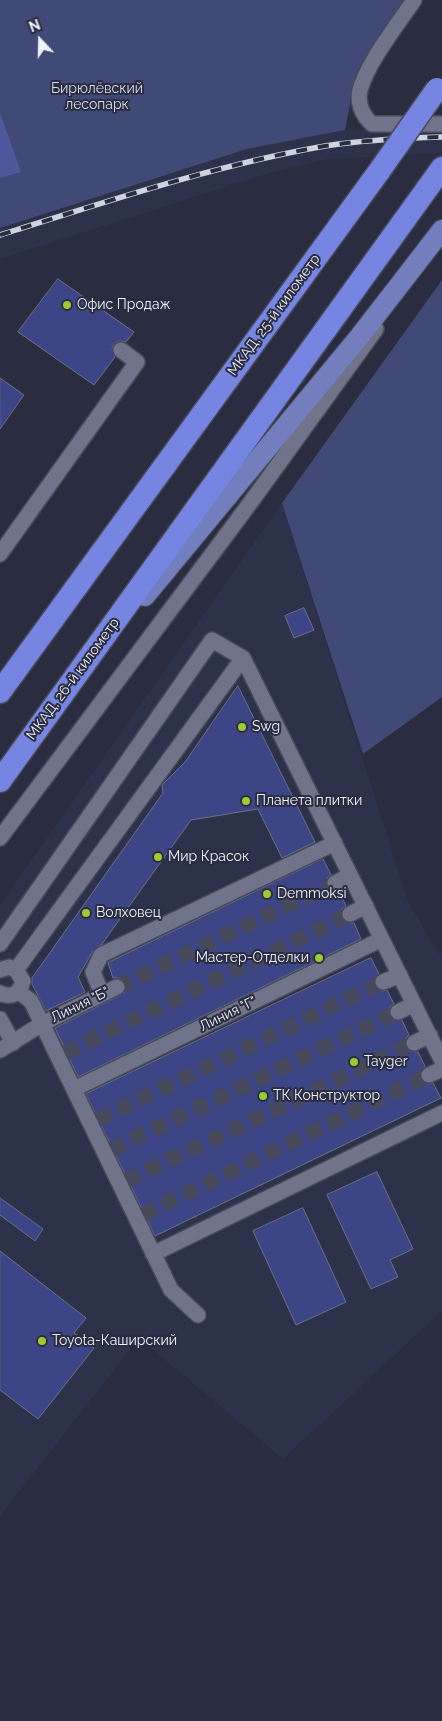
<!DOCTYPE html>
<html>
<head>
<meta charset="utf-8">
<style>
  body { margin:0 }
  #map { position:relative; width:442px; height:1721px; overflow:hidden; background:#292d3f; font-family:Raleway,sans-serif }
  canvas { display:block }
  .north { position:absolute; left:15px; top:15px; width:50px; height:50px; -webkit-text-stroke:4px #292d3f; paint-order:stroke; rotate:339deg; font-size:14px; font-weight:700; line-height:20px; text-align:center; color:#edf0fd }
  .north::after { content:''; display:block; margin:auto; width:18px; height:22px; background:#edf0fd; clip-path:polygon(50% 0,100% 100%,50% 72%,0 100%) }
</style>
</head>
<body>
<div id="map">
<canvas width="442" height="1721"></canvas>
<div class="north">N</div>
</div>
<script>
const ctx = document.querySelector('canvas').getContext('2d');
ctx.lineJoin = 'round';
function fill(path, color) { ctx.fillStyle = color; ctx.fill(path, 'evenodd'); }
function trace(path, color, width, dash) { ctx.strokeStyle = color; ctx.lineWidth = width; ctx.lineCap = dash ? 'butt' : 'round'; ctx.setLineDash(dash || []); ctx.stroke(path); }
function label(font, color, halo, rows, align = 'center') {
  ctx.font = font + ' Raleway,sans-serif'; ctx.lineWidth = 4; ctx.setLineDash([]); ctx.textBaseline = 'middle'; ctx.strokeStyle = halo; ctx.fillStyle = color; for (const [text, x, y, turn = 0] of rows) {
    ctx.save(); ctx.translate(x, y); ctx.rotate((+turn || 0) * Math.PI / 180); ctx.textAlign = isNaN(turn) ? turn : align; if (halo) ctx.strokeText(text, 0, 0); ctx.fillText(text, 0, 0); ctx.restore();
  }
}
fill(new Path2D(`
  M442 128V153L328 159 266 174 0 259V228L247 149 345 130Z
  M282 503 408 902 442 958V1311L283 1459 139 1338 0 1516V905Z`), '#2d324b');
fill(new Path2D(`
  M0 0H408L354 84 345 130 247 149 0 228Z
  M442 280V697L363 754 282 503Z`), '#414a77');
fill(new Path2D(`
  M0 113 21 172 0 178Z`), '#4e599c');
const building = new Path2D(`
  M58 279 134 332 126 342 118 341 114 344 112 349 115 357 94 385 18 332Z
  M0 378 24 395 0 429Z
  M304 608 314 630 294 638 285 616Z
  M238 686 315 842 282 858 258 809 191 820 102 944 93 951 78 977 85 992 46 1011 32 984V978L163 793 162 785 185 762Z
  M323 859 331 875 327 878V887L330 891H339L346 906 342 909 341 918 345 922 354 923 361 939 78 1077 55 1028 124 993 125 982 118 978H113L108 963Z
  M371 958 379 974 374 980 375 986 381 991 387 990 394 1004 390 1007 389 1016 393 1020H402L409 1035 406 1038 405 1047 409 1051 418 1052 425 1066 420 1074 421 1079 428 1084 433 1083 441 1098 155 1236 86 1094Z
  M377 1172 413 1249 390 1260 398 1277 371 1289 327 1195Z
  M0 1198 43 1229 35 1241 0 1215Z
  M303 1208 346 1302 296 1325 253 1231Z
  M0 1251 86 1318 74 1333 94 1348 38 1419 0 1390Z`);
fill(building, '#3c4687');
trace(building, '#6b7085', 1);
trace(new Path2D(`
  M117 987 335 883
  M65 1053 350 914
  M97 1120 383 982
  M111 1150 398 1012
  M126 1181 414 1043
  M142 1215 429 1075`), '#464a5c', 15, [15, 8]);
const minor = new Path2D(`
  M414 0C398 24 367 63 360 90 357 103 362 115 372 124H442
  M0 554 137 362 121 350
  M0 838 248 506 376 329
  M335 883 350 875
  M350 914 366 906
  M0 944 212 640 243 658 442 1061
  M0 970 9 967 16 970 23 981C20 993 12 999 0 993
  M16 970 243 658
  M383 982 400 975
  M19 992 31 1001 171 1290 198 1315
  M102 994 93 972 101 955 335 843
  M398 1012 414 1004
  M0 1019 13 1043
  M414 1043 430 1035
  M0 1050 42 1024 117 987
  M429 1075 442 1069
  M74 1089 382 939
  M153 1254 442 1113`);
const major = new Path2D(`
  M145 596 360 336 442 230`);
const highway = new Path2D(`
  M0 692 380 170
  M0 781 442 168`);
trace(minor, '#474a5a', 18);
trace(major, '#474a5a', 22);
trace(highway, '#474a5a', 25);
trace(minor, '#6f748a', 15);
trace(major, '#737ebf', 20);
trace(highway, '#7685e2', 22);
const rail = new Path2D(`
  M0 235C106 202 215 165 325 146 364 140 403 138 442 137`);
trace(rail, '#cfd3e0', 5.5);
trace(rail, '#292d3f', 4, [11]);
const highwayBridge = new Path2D(`
  M380 170 437 89`);
trace(highwayBridge, '#474a5a', 25, []);
trace(highwayBridge, '#7685e2', 22);
for (const [x, y, r, color] of [
  [67,305,5,"#9eca2f"],
  [242,727,5,"#9eca2f"],
  [246,801,5,"#9eca2f"],
  [158,857,5,"#9eca2f"],
  [267,894,5,"#9eca2f"],
  [86,913,5,"#9eca2f"],
  [319,958,5,"#9eca2f"],
  [354,1062,5,"#9eca2f"],
  [263,1096,5,"#9eca2f"],
  [42,1341,5,"#9eca2f"]
]) { const dot = new Path2D(); dot.arc(x, y, r, 0, 2 * Math.PI); ctx.fillStyle = color; ctx.fill(dot); trace(dot, '#292d3f', 2); }
label('14px', '#d6dbef', '#292d3f', [
  ["Бирюлёвский",97,89],
  ["лесопарк",97,105]
]);
label('14px', '#edf0fd', '#292d3f', [
  ["Офис Продаж",77,305],
  ["Swg",252,727],
  ["Планета плитки",256,801],
  ["Мир Красок",168,857],
  ["Demmoksi",277,894],
  ["Волховец",96,913],
  ["Мастер-Отделки",309,958,"right"],
  ["Tayger",364,1062],
  ["ТК Конструктор",273,1096],
  ["Toyota-Каширский",52,1341]
], 'left');
label('14px', '#edf0fd', '#292d3f', [
  ["МКАД, 25-й километр",274,315,-54],
  ["МКАД, 26-й километр",73,679,-54],
  ["Линия \"Б\"",80,1005,-26],
  ["Линия \"Г\"",228,1014,-26]
]);
</script>
</body>
</html>
